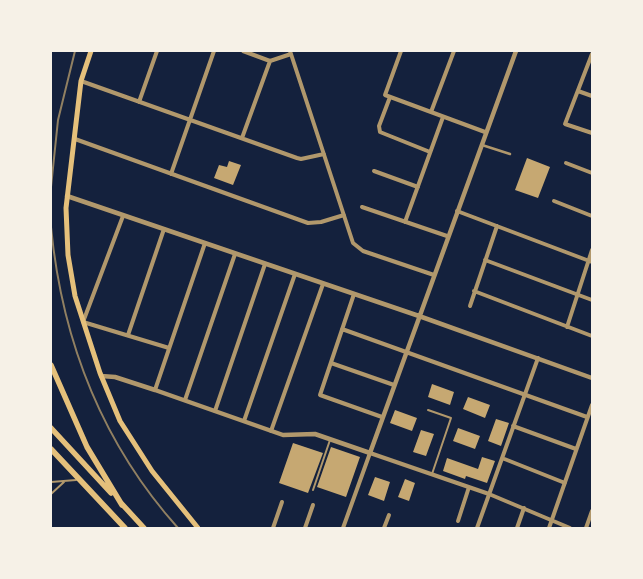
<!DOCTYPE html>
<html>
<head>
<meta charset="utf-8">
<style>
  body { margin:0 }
  #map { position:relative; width:643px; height:579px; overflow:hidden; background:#14213d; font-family:Helvetica,sans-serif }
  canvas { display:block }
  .frame { position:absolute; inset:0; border:52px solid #f6f1e7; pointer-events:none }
</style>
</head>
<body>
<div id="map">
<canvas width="643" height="579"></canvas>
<div class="frame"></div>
</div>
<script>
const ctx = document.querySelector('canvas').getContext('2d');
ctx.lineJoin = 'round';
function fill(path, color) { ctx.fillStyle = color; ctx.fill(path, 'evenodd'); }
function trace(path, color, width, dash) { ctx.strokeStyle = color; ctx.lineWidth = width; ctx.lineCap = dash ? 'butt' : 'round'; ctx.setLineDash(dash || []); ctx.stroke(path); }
fill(new Path2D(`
  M527 158 550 167 538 198 515 190Z
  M229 161 241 165 233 185 214 178 219 165 227 167Z
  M432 384 454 392 450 405 428 397Z
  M468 397 490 405 485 418 463 409Z
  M395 410 417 418 412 431 390 423Z
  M496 419 509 423 501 446 488 441Z
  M458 428 480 436 475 449 453 441Z
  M421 430 434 434 426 456 413 452Z
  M293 443 323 453 308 493 279 483Z
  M331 447 360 457 346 497 317 487Z
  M482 457 495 461 487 483 466 476 465 479 443 471 447 458 478 469Z
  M375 477 390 482 384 501 368 495Z
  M405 479 415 483 409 501 398 497Z`), '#c6a872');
trace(new Path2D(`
  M428 410 451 418 432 474
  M51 482 76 480
  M313 490 330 440
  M51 494 64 482`), '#b1986c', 2);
trace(new Path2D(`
  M482 145 510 154`), '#b1986c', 2.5);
trace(new Path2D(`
  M243 51 270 61 291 54
  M290 51 353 243 363 251 434 275
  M401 51 385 95 485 132
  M592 54 565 124 592 133
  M81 81 297 158 301 159 324 154
  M578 91 592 96
  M390 97 379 126 380 132 430 152
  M139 102 157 51
  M431 112 454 51
  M242 138 270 61
  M75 139 308 223 321 222 344 215
  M566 163 592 173
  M374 171 418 187
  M171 174 214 51
  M554 201 592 216
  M362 207 447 236
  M457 211 592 262
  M123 216 83 322 169 348
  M405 222 443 117
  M485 260 592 300
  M474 291 592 336
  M354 294 320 395 382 417
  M470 306 497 226
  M567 327 592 250
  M342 329 587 417
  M128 335 164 229
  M331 363 394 385
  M155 390 205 243
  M185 400 235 254
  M215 411 265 264
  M244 421 295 274
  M513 426 576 449
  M271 431 323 284
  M502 458 565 483
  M458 521 469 487
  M273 528 282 502
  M305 528 313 505
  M343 528 370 453 489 494 570 528
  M384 528 389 515
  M477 528 538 358
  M517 528 524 508
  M549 528 592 405
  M586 528 592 511`), '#b1986c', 4);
trace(new Path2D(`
  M67 196 419 316 592 378
  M101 376 115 377 155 390 283 435 315 434 370 453 516 51`), '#b1986c', 4.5);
trace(new Path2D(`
  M91 51 81 81 66 208 68 255 75 296 100 373 120 421 152 471 198 528`), '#e5c07b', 5);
trace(new Path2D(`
  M51 365 87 447 122 505
  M51 428 111 493
  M51 449 125 528
  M121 503 144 528`), '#e5c07b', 5.5);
trace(new Path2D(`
  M51 187 58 120 75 51
  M51 227C62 340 102 443 178 528`), '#918062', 2);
</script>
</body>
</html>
